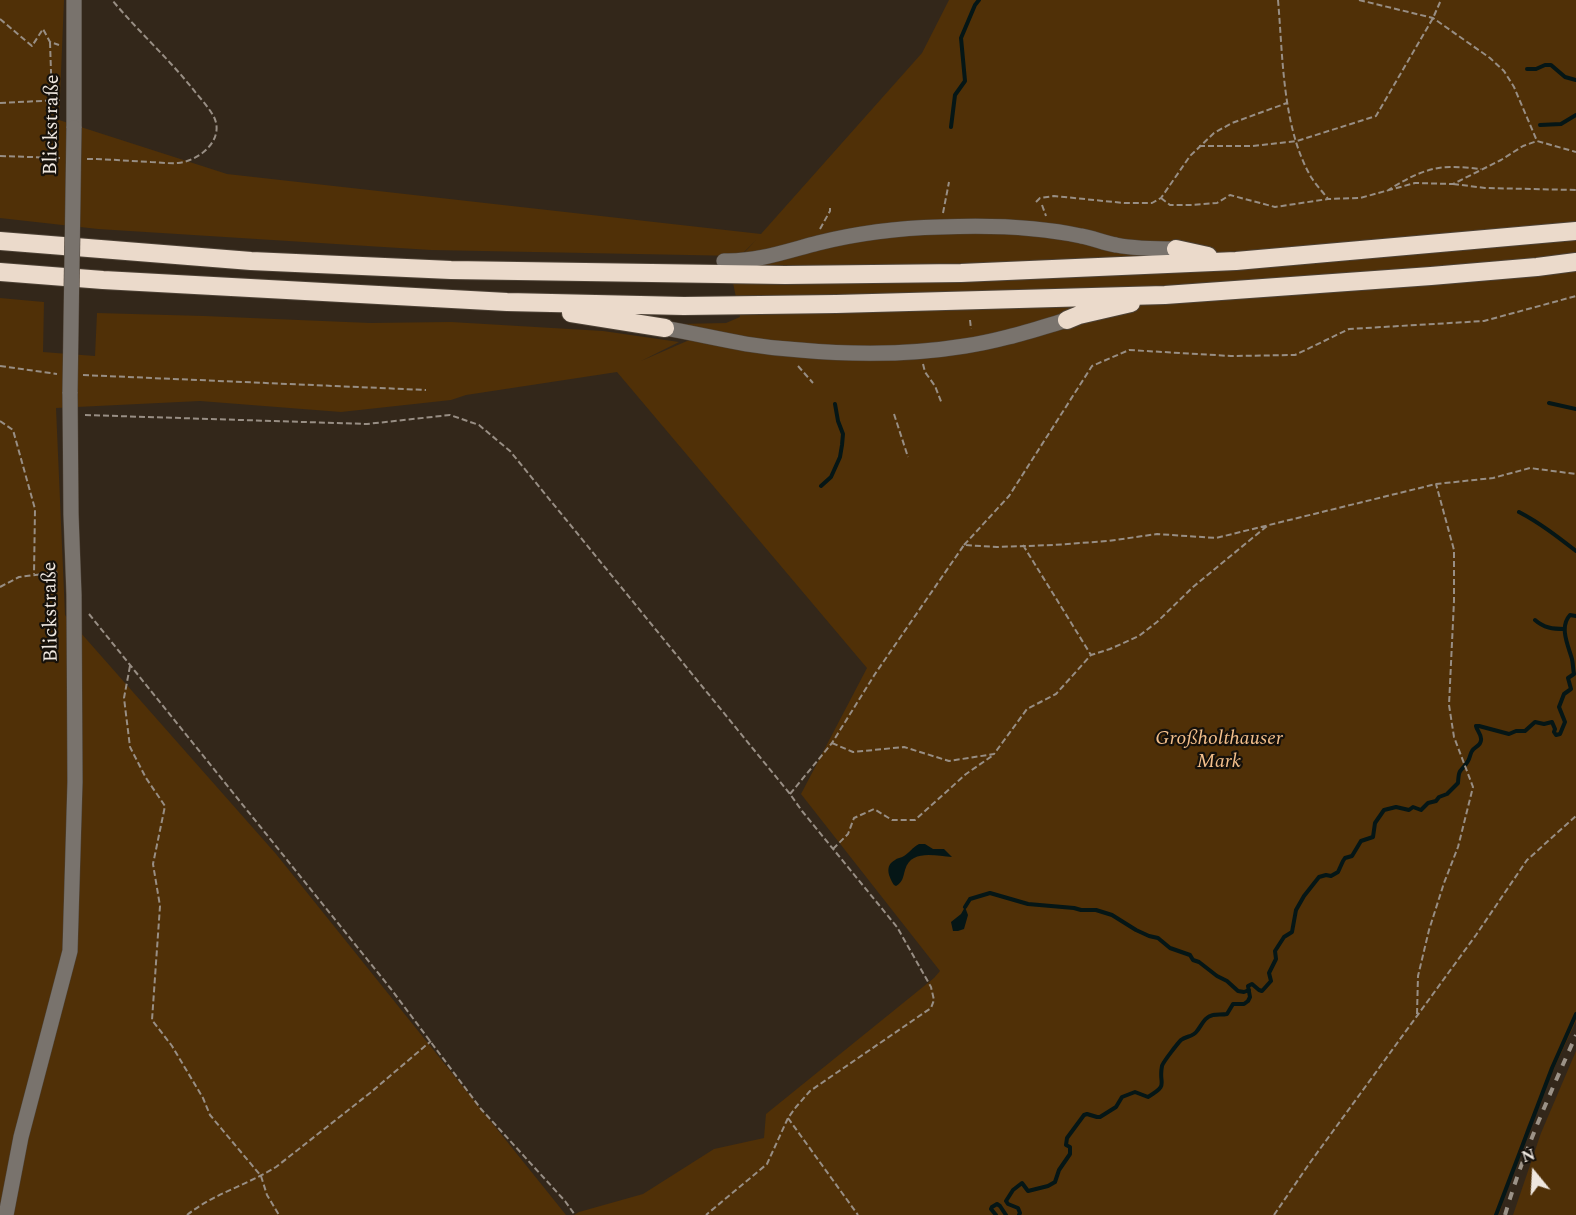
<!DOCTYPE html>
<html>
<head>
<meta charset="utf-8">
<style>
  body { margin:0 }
  #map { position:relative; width:1576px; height:1215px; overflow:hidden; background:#33271a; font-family:Spectral,serif }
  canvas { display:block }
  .north { position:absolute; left:1504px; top:1143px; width:60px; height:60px; -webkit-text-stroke:4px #16110b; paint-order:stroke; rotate:342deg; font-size:16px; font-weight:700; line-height:24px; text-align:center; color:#efe7df }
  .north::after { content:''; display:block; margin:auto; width:21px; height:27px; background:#efe7df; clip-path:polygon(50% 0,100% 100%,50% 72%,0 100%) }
</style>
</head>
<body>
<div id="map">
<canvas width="1576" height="1215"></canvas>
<div class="north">N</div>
</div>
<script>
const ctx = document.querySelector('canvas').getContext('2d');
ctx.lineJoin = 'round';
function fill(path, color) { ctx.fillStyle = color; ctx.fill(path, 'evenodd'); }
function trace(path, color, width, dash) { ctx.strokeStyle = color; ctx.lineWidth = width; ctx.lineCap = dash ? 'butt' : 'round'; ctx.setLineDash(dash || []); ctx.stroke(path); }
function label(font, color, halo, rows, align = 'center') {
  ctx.font = font + ' Spectral,serif'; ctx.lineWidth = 4.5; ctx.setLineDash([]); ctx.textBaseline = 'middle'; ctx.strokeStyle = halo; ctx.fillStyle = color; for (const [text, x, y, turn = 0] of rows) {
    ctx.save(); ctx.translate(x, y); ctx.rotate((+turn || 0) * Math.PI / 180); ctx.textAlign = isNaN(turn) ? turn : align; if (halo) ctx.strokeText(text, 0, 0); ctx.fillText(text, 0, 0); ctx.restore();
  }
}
fill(new Path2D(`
  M0 0H64L59 120 227 174 761 234 922 53 949 0H1576V1021L1527 1127 1499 1215H574L579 1212 643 1194 714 1149 764 1138 766 1114 934 978 940 971 801 794 867 668 617 372 466 395 451 400 341 412 200 401 56 408 65 615 276 854 566 1215H0V298L44 302 43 352 95 356 97 313 204 316 370 323 451 322 603 331 679 342 641 361 710 331 678 324 726 323 740 317 730 268 756 240 740 256 431 250 98 229 0 218Z
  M1576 1051V1215H1513L1541 1133Z`), '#503007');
fill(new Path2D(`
  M919 844H925L933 849H944L952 857C935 856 911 849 905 870 903 877 903 882 896 886L894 885C889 877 884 866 895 860 897 858 901 858 904 856 909 853 913 847 919 844Z
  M965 907 968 915 964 929 958 931H953L951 922 961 914Z`), '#051616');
trace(new Path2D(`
  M1527 69H1536L1545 65H1551L1565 77 1576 80
  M1540 125 1561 124 1576 115
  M951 127 955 95 965 81 961 38 975 5 979 0
  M1549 403 1576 409
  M821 486 831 477 840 457 842 445 843 434 838 421 835 404
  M1519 512C1540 523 1558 537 1576 551
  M1535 620C1544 628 1553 629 1564 629
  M965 907 970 899 990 893 1028 904 1074 908 1081 910H1096L1112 915 1136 930 1149 936 1158 938 1170 948 1190 955 1193 960 1199 962 1217 976 1227 981 1238 991 1244 992 1249 990
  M996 1215 991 1209 992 1207 997 1204 1000 1206 1006 1215
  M1019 1215 1020 1213 1018 1208 1008 1204 1006 1201 1013 1190 1022 1183 1028 1191 1048 1186 1055 1182 1059 1170 1070 1154V1147L1066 1145 1067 1138 1084 1115 1087 1114 1097 1117H1100L1116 1107 1122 1097 1135 1092 1148 1097C1170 1084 1158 1085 1162 1066 1163 1062 1178 1043 1181 1040 1186 1036 1193 1037 1197 1031 1202 1025 1204 1017 1213 1015 1217 1014 1222 1015 1227 1014L1233 1004H1244L1248 1001 1250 997 1248 986 1252 984 1259 990 1262 991 1271 981 1269 973 1276 959 1275 951 1284 937 1292 932 1296 910 1304 896 1319 877 1326 875 1331 876 1338 872 1343 861 1345 858 1352 856 1361 841 1373 837 1375 823 1384 810 1396 807 1409 810 1413 807 1421 810 1428 803 1436 801 1439 797 1447 794 1458 783C1459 766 1461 773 1468 761 1470 758 1470 754 1472 751 1474 747 1481 746 1481 740 1482 735 1477 731 1476 726H1479L1509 734 1516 731H1525L1535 722 1544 724 1552 722 1555 729 1554 732 1556 735 1560 734 1565 722 1559 707 1564 694 1571 689 1568 678 1574 674C1573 669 1573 663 1572 659 1568 645 1559 627 1570 615L1576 616
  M1496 1215 1552 1068 1576 1014`), '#051616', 4);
const minor = new Path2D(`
  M74 128V0
  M724 261C757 262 787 251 818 243 858 233 899 228 940 227 987 225 1035 226 1081 236 1093 238 1104 243 1116 245 1136 249 1156 249 1176 249
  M665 328C692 333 719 339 746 344 764 347 782 349 800 350 856 355 910 355 965 346 1000 341 1033 330 1067 320
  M6 1215 21 1137 70 951 75 782 74 595 71 514 70 392`);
const highway = new Path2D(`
  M0 241 251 261 451 270 785 275 961 273 1236 261 1576 231
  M1176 249 1208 256
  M0 272 103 280 507 302 684 306 836 304 1165 295 1431 276 1537 267 1576 262
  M571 313 665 328
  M1067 320 1079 315 1131 303`);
trace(minor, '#4d4236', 16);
trace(highway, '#4d4236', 20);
trace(new Path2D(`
  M1278 0C1283 56 1282 127 1311 177 1316 185 1323 192 1328 199
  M1359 0 1433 18 1490 58 1504 71 1514 87 1537 141
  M0 19 32 46 43 29 50 42 59 45
  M50 42 52 101
  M0 103 60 100
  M1199 146H1252L1297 141 1376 116 1433 18 1441 0
  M0 156 60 158
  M87 159C108 159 129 161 151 162 160 162 169 164 178 163 199 161 225 140 214 117 208 106 199 97 192 88 167 57 137 30 112 0
  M1453 184 1485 188 1576 190
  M1387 191C1407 178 1429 166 1453 167 1462 167 1472 168 1481 169
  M1161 198 1170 205H1192L1217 203 1230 195 1275 207 1328 199 1360 198 1415 183 1453 184 1501 160 1523 146 1537 141 1576 152
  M1036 202 1040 198 1054 196 1124 203H1152L1161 198 1190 156 1214 133 1232 123 1287 103
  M1042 205 1046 216
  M943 213 949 182
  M820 229 830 211V208
  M970 320 971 329
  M923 364 925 372 935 386 942 404
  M0 366 57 374
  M798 366 813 383
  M83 375 426 390
  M894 414 908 457
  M85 415 367 424 450 415 479 425 510 451 790 794 802 811 897 927 931 987 934 1000 931 1008 810 1091 796 1107 788 1118 767 1164 706 1215
  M0 421 13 430 35 509 34 574
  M964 545 1009 496 1092 366 1129 350 1231 356 1295 355 1349 329 1484 321 1576 296
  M1023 545 1091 655
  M0 587 19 577 58 572
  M89 614 391 989 481 1109 565 1201 575 1215
  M130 666 124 698 130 747 146 778 165 806 153 864 160 906 152 1020 172 1046 203 1098 210 1115 261 1176 267 1195 279 1215
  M832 743 853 752 904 747 949 761 994 754 1027 709 1056 694 1091 655 1110 649 1139 636 1157 622 1193 587 1267 526
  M790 794 832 743 875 674 964 545 997 547 1054 545 1108 541 1157 534 1216 538 1436 484 1493 478 1530 468 1576 474
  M833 849 848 834 854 818 874 809 892 820H915L966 774 992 756
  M1417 1014 1418 976 1429 930 1444 883 1458 847 1473 787 1454 737 1449 705 1454 601V550L1436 484
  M788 1118 858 1215
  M187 1215C213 1194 247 1185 276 1167L370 1093 431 1041
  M1274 1215 1309 1164 1476 935 1527 860 1576 816`), '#988e84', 2, [6, 3]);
trace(minor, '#79736d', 15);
trace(highway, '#ebdacb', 18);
trace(new Path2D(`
  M1505 1215C1523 1153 1550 1094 1576 1035`), '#9b9287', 4, [8, 8]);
const minorBridge = new Path2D(`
  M70 392 74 128`);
trace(minorBridge, '#4d4236', 16, []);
trace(minorBridge, '#79736d', 15);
label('20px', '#efe7df', '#16110b', [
  ["Blickstraße",53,125,-89],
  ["Blickstraße",52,612,-91]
]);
label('italic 20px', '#f3bf8b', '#16110b', [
  ["Großholthauser",1219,740],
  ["Mark",1219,763]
]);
</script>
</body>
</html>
